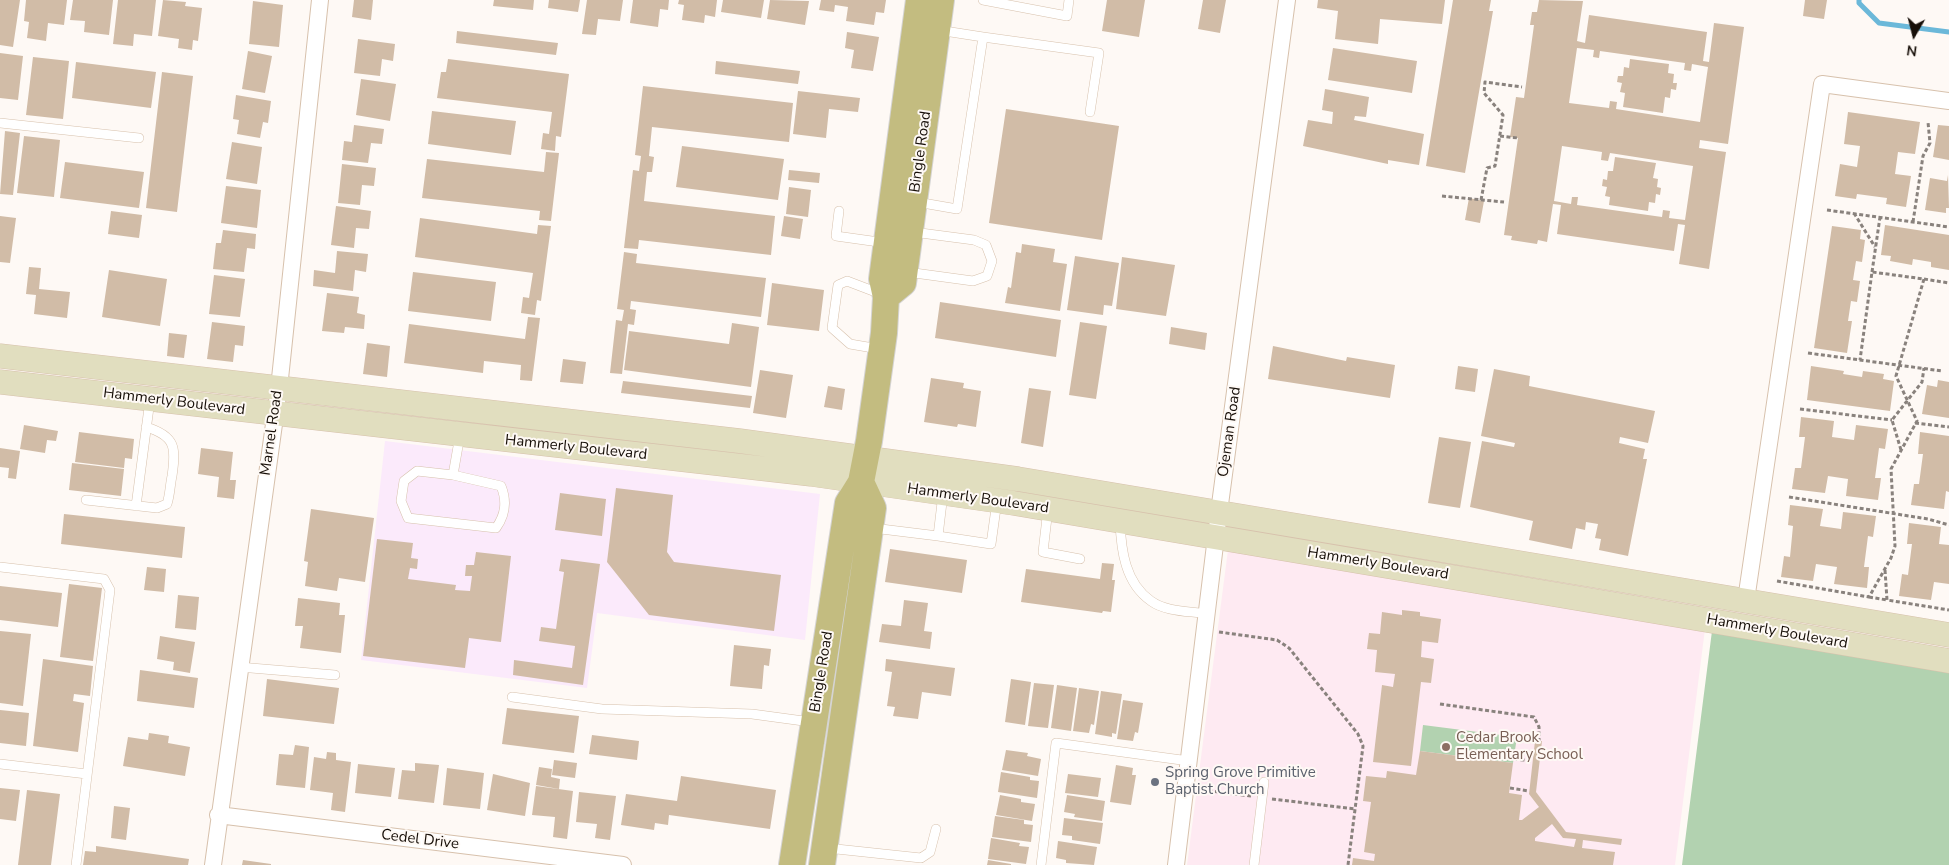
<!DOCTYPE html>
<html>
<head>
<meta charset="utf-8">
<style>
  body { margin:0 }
  #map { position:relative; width:1949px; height:865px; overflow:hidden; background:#fef9f5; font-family:"Nunito Sans",sans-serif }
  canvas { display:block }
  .north { position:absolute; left:1889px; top:10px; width:50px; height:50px; -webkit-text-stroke:4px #fef9f5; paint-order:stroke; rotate:188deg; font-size:14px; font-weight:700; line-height:20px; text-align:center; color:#170f08 }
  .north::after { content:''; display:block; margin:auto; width:18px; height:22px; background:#170f08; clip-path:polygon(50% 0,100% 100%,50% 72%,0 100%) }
</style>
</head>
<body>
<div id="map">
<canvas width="1949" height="865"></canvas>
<div class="north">N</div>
</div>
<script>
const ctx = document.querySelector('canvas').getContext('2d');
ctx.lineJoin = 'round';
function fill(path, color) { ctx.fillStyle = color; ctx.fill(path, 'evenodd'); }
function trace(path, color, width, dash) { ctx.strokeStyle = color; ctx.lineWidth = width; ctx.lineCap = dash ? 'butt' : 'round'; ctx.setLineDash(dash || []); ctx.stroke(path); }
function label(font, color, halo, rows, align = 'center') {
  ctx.font = font + ' "Nunito Sans",sans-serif'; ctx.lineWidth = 4; ctx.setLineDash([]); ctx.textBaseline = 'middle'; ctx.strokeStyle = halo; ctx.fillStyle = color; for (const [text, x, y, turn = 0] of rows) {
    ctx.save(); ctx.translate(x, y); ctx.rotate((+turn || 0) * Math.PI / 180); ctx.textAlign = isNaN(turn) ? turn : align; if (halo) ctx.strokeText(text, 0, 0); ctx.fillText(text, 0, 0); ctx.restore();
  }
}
fill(new Path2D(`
  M385 441 820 494 805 640 597 613 587 688 361 660Z`), '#fbeafb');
fill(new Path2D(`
  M1228 550 1705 629 1675 865H1187Z`), '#feeaf2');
fill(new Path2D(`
  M1712 631 1949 672V865H1682Z
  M1423 725 1517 737 1513 763 1420 751Z`), '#b2d2b0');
trace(new Path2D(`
  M1859 0V3L1879 23 1949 32`), '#6bb8d9', 5);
fill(new Path2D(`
  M0 0H20L13 47 0 45Z
  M26 0H67L64 25 48 23 46 41 27 38 29 22 24 21Z
  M73 0H113L109 35 84 32 85 21 70 20Z
  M118 0H156L152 36 134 34 133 46 113 44Z
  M163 0 186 2 185 6 202 8 198 41 193 40 192 50 178 48 179 39 158 36Z
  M354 0H373L371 20 352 17Z
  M494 0H534L533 10 493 6Z
  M549 0H580L578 12 548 8Z
  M587 0H623L620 21 598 19 596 35 582 34Z
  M633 0H669L668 10 660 9 658 27 630 23Z
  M679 0H717L715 17 705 15 704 23 682 20 684 5 678 4Z
  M723 0H764L761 18 721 12Z
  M770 0 809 1 805 25 767 19Z
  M821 0H886L884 13 876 12 874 25 846 21 848 7 835 5 834 12 819 10Z
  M1107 0H1145L1139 37 1102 31Z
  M1203 0H1226L1220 33 1198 29Z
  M1318 0H1445L1442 24 1380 19 1378 44 1335 39 1338 11 1317 8Z
  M1453 0H1491L1489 11H1493L1465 173 1426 166Z
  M1539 0 1583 1 1577 41 1585 43 1589 15 1707 32 1703 61 1709 62 1714 23 1744 27 1728 144 1700 140 1699 148 1726 152 1709 269 1679 264 1685 225 1678 224 1674 251 1557 234 1561 205 1553 204 1547 242 1538 240 1537 244 1511 240 1512 236 1504 235 1518 138 1510 137 1516 97 1524 98 1534 25H1530L1532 12H1537ZM1577 48 1594 50 1593 57 1599 58 1600 51 1685 63 1684 70 1691 71 1692 64 1708 67 1700 122 1616 109 1617 102 1610 101 1609 108 1569 103ZM1562 146 1602 152 1601 160 1608 161 1610 153 1693 166 1685 220 1669 218 1670 211 1663 210 1662 217 1577 205 1578 197H1572L1571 204 1554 201Z
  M1805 0H1827L1824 19 1803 16Z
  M253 1 283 5 279 47 249 44Z
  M457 31 558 43 556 55 456 43Z
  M847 32 879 37 873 71 851 68 854 50 845 48Z
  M358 39 395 44 393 61 382 59 380 76 354 73Z
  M1333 48 1417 61 1412 93 1328 80Z
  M248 51 272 56 265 93 242 89Z
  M0 53 23 56 18 100 0 98Z
  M33 57 69 61 63 119 26 115Z
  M448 59 569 74 561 137 556 136 555 151 541 149 543 133 549 134 552 112 437 98 441 72H446Z
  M1630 59 1669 64 1668 73 1674 74 1673 83H1677L1676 90 1671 89 1670 98 1665 97 1663 113 1623 107 1625 93 1620 92 1622 83 1617 82 1618 76H1623L1624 67 1629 68Z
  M716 61 800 71 798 84 715 74Z
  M76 62 156 72 151 108 72 98Z
  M162 72 193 76 177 212 146 208Z
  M361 79 396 84 390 121 356 115Z
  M643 86 793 103 789 142 652 127 649 156 654 157 652 172H647L644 201 775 216 771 255 639 240 638 249 624 248 633 170 639 171 641 156 635 155Z
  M1325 89 1369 97 1366 117 1355 116 1354 120 1424 134 1419 165 1388 160V164L1303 146 1308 120 1332 124 1333 112 1322 110Z
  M798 91 860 98 858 112 829 109 826 138 793 134Z
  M236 95 271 101 268 123 263 122 260 138 237 134 239 120 233 119Z
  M1006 109 1119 126 1102 240 989 223Z
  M432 111 516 121 511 155 428 144Z
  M1848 112 1920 122 1915 154 1898 152 1895 174 1911 176 1906 207 1886 204 1887 198 1857 194 1856 199 1835 196 1840 164 1857 167 1860 146 1844 144Z
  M354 125 384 129 382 144 371 143 368 163 342 160 344 141 352 142Z
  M1938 125 1949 126V160L1933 157Z
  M5 131 20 133 13 195 0 194Z
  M24 136 60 140 54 197 17 193Z
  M232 142 262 147 257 184 226 179Z
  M682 146 784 159 778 200 676 187Z
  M546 152 559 153 551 221 539 220 540 211 422 198 427 159 544 172Z
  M1615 157 1656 163 1653 178 1658 179 1657 187 1661 188 1660 195 1656 194 1655 203 1649 202 1648 211 1609 205 1610 197 1605 196 1607 187 1602 186 1603 179 1607 180 1608 171H1613Z
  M65 162 144 172 139 208 60 198Z
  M342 164 376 168 374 186 362 185 360 205 338 203Z
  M789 170 820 173 819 183 788 180Z
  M1948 175 1949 208H1946V213L1925 210 1930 178 1947 181Z
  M226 186 261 190 257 228 221 223Z
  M789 187 811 190 808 217 786 214Z
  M1469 198 1484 201 1480 223 1465 220Z
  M336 206 371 211 369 229 356 228 354 248 331 245Z
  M111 211 142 215 139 238 108 234Z
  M0 216 16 218 10 263 0 262Z
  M784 216 803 219 800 239 781 236Z
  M420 218 537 234 538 225 551 226 541 301 537 300 535 315 521 313 523 297 529 298 533 273 415 257Z
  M1885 225 1949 235V270L1931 267V262L1913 259 1912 265 1890 261 1891 256 1881 255Z
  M1832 226 1861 230 1860 239 1865 240 1862 262 1856 261 1853 280 1860 281 1857 302 1851 301 1848 321H1852L1847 353 1814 348Z
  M223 230 256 234 255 249 247 248 244 272 213 269 216 243H221Z
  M1022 244 1055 249 1053 262 1067 264 1060 311 1005 303 1008 287 1011 288 1016 252 1021 253Z
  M337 251 368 254 366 272 355 270 353 291 313 286 314 270 335 273Z
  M624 252 637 254 636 263 766 278 761 317 631 301 630 309 636 310 634 325 628 324 622 374 610 373 616 320 622 321 624 310 617 309Z
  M1075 256 1119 263 1112 306 1104 305 1103 315 1067 310Z
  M1122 257 1175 265 1166 316 1116 309Z
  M29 267 41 268 39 289 70 292 67 318 34 314 36 295 26 294Z
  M109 270 167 279 160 326 102 317Z
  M413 272 496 282 491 321 408 311Z
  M214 275 245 279 240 317 209 314Z
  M772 283 824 290 819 331 767 325Z
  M327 293 359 297 357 313 365 315 364 329 345 327 344 333 322 331Z
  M940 302 1061 320 1056 357 935 338Z
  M528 317 540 318 532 381 520 380 521 365 484 361 483 373 404 363 409 324 525 339Z
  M212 322 245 326 243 346 235 345 233 362 207 359Z
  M1080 322 1107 326 1096 399 1069 395Z
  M732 323 759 327 751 387 624 370 629 331 729 344Z
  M1171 327 1207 333 1205 350 1169 344Z
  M169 333 187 335 184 358 167 356Z
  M367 343 390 346 387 377 363 374Z
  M1273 346 1346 361 1347 357 1395 365 1390 398 1268 379Z
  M563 359 586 362 583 384 560 382Z
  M1458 366 1478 369 1475 392 1455 389Z
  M1811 366 1844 371 1843 374 1862 377 1863 371 1884 374 1883 379 1894 381 1890 411 1807 400Z
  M1494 369 1530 376 1529 386 1655 411 1648 443 1620 437 1619 443 1645 449 1643 459H1647L1628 556 1599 550 1601 539 1595 538 1598 524 1586 522 1585 530 1576 528 1572 549 1529 540 1533 521 1470 507 1482 441 1514 447 1515 443 1481 436Z
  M760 370 793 375 786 418 753 413Z
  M931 378 964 383 963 388 981 391 976 427 958 424 957 427 924 422Z
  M1938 380 1949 382V418L1922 414 1927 385 1937 387Z
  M623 381 752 396 750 408 621 393Z
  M828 386 845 389 842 410 824 407Z
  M1029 388 1051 391 1043 447 1021 443Z
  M1801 417 1834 421 1832 437 1854 440 1856 425 1888 429 1885 449 1879 448 1875 478H1881L1878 500 1846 496 1848 479 1828 476 1825 493 1792 489 1795 468H1801L1805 437H1799Z
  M24 425 58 431 56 441 47 440 45 453 20 449Z
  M79 432 134 439 132 459 125 458 124 468 75 462Z
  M1920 432 1949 436V492L1946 491 1944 509 1911 505 1914 484H1919L1923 454H1918Z
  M1439 437 1471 442 1460 508 1428 503Z
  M0 448 20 451 16 479 8 478 9 468 0 467Z
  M201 448 233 452 230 480H236L234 499 217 497 219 477 198 474Z
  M72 463 124 469 121 496 69 490Z
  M616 488 673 495 667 552 674 562 781 575 774 631 649 615 607 562Z
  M560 493 606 499 602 536 555 530Z
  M1790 505 1823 509 1820 526 1841 529 1843 512 1876 516 1873 537 1868 536 1864 567H1869L1867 588 1834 584 1837 567 1816 564 1813 581 1781 577 1784 556 1790 557 1793 526 1788 525Z
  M311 509 374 518 365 582 339 578 337 591 305 586 308 562 304 561Z
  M64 514 185 527 182 558 61 544Z
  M1909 523 1941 527 1939 544 1949 545V584L1934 582 1931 600 1899 596 1902 574 1908 575 1912 544H1907Z
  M377 539 413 543 411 558 418 559 417 569 410 568 408 579 456 585 455 590 470 591 472 576H465L466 565H474L476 552 511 556 501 642 469 638 465 668 363 656Z
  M890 549 967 560 962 593 885 582Z
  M561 559 600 564 583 685 513 675 514 660 572 668 575 646 539 641 541 627 556 629 564 572 559 571Z
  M1102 563 1114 564 1112 580H1115L1111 612 1103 611 1102 613 1021 602 1026 569 1100 579Z
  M147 567 166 569 164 592 144 590Z
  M69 584 102 588 93 661 60 657Z
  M0 586 62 593 58 627 0 620Z
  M178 595 199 597 196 630 175 628Z
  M298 598 340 603 339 615H345L341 653 300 648 303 626H295Z
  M904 600 928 603 924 631 932 632 930 649 879 642 882 624 901 626Z
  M1402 610 1420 612V616L1441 619 1438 643 1422 641 1421 657 1434 659 1431 683 1421 682 1411 766 1373 762 1382 685 1393 687 1395 674 1375 672 1377 650 1367 649 1369 633 1380 634 1382 612 1402 615Z
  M0 631 31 634 23 706 0 703Z
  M160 636 195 642 190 673 173 670 174 662 157 659Z
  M734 645 771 649 769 666 764 665 762 689 730 686Z
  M43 659 93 666 90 696 74 694 73 701 84 703 78 752 33 746Z
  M886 659 955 668 951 696 922 692 918 719 893 716 895 707 887 706 892 672 885 671Z
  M140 670 198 678 194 708 137 701Z
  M267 679 339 688 334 724 263 716Z
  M1011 679 1031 682 1025 725 1005 722Z
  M1034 683 1054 685 1048 728 1028 726Z
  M1057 685 1077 688 1071 731 1051 728Z
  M1079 688 1099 691 1094 725 1091 724 1089 733 1073 731Z
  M1101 691 1122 694 1116 734 1112 733V737L1095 734Z
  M1123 700 1143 703 1138 733 1135 732 1133 741 1117 739Z
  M507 708 579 716 574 753 502 744Z
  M0 710 29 713 26 746 0 743Z
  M149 733 169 736 168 743 190 747 185 776 123 766 128 737 148 740Z
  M592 735 639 741 637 760 589 754Z
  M1535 741H1542L1536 792 1566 832 1622 839 1621 845 1583 840 1582 848 1615 852 1613 865H1352L1353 858 1374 861 1375 854 1364 852 1371 802 1363 801 1366 776 1386 778 1387 771 1416 775 1420 751 1513 763 1509 793 1522 795 1519 820H1522L1539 807 1529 794ZM1552 824 1563 838 1576 839 1574 847 1535 841V838Z
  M295 745 309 747 305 788 276 785 279 754 293 755Z
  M1006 750 1028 753 1027 756 1041 759 1038 776 1002 770Z
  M327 752 336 753V760L351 762 345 812 331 810 333 793 310 790 314 757 326 759Z
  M554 760 577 763 575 778 552 775Z
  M415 763 439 765 434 803 398 799 402 770 415 771Z
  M358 764 395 768 391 797 355 793Z
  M1116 765 1133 768 1132 775H1136L1131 805 1110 802Z
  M539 767 552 769 551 777 560 779 559 789 536 785Z
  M447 768 484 773 480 809 443 805Z
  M1001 772 1030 777V780L1039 781 1037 798 998 792Z
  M493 774 530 783 525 816 487 810Z
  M1068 774 1101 778 1098 797 1065 793Z
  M681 776 776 790 770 829 669 815 668 825 655 823 654 830 621 825 626 794 677 801Z
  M536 786 573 791 567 839 553 837 555 817 532 815Z
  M0 788 20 790 16 821 0 819Z
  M27 790 60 794 51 865H18Z
  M579 792 616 796 610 840 595 838 597 824 576 822Z
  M1000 795 1021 799V802L1035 804 1032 821 996 815Z
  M1067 795 1105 801 1102 821 1074 817 1075 814 1064 812Z
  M114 806 130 808 126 840 111 838Z
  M995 816 1024 820V824L1033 825 1031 842 992 837Z
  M1064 818 1103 823 1100 844 1072 840V836L1062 835Z
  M991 838 1020 843 1019 846 1029 847 1026 864 988 859Z
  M1058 841 1097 847 1094 865 1066 863V860L1056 858Z
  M96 846 189 859 188 865H83L85 851 96 852Z
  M243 860 271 864V865H242Z
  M988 860 1011 864V865H987Z`), '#d1bca7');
const service = new Path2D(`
  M983 0 1067 16 1069 0
  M983 37 1099 53 1090 112
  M0 123 139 138
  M917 202 957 209 983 37 938 30
  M839 211 836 236 886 243
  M907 272 973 281 987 276 992 261 986 245 974 240 913 232
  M879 349 850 344 832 328 838 285 847 281 881 294
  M453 475 501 486C507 501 506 514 496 528L408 518 401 501 404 481 417 471 453 475 460 435
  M943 494 938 536 991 544 997 501
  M86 500 157 508 167 504C170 495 170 485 172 476 176 448 176 436 146 427
  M136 506 150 400
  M1048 509 1043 552 1080 559
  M1120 521C1121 550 1125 583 1151 601 1166 612 1190 611 1207 614
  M873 528 938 536
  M0 567 104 579 110 590 76 865
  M239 667 335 675
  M512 697 602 709 752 714 811 722
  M0 764 87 774
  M827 848 921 858 930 852 936 829
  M1041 865 1056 743 1189 761
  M1254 865 1264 782`);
const minor = new Path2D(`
  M1746 600 1822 84 1949 101
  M218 815 623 865
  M213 865 279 388 320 0
  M1176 865 1219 512 1287 0`);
const secondary = new Path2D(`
  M0 356 740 441 1018 479 1949 635
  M0 382 811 474 1013 503 1949 661`);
const primary = new Path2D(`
  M886 297 903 283 941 0
  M792 865 848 503 861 482 869 441 884 333 886 297 882 279 919 0
  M822 865 873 508 861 482`);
trace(service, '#d7c1ac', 10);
trace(minor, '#d7c1ac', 18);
trace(secondary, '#d7c1ac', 25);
trace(primary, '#d5d4d3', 28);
trace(new Path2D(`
  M1500 136 1518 138
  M1442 196 1504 202
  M1481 200 1487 168 1495 166 1503 115 1484 93 1485 82 1522 87
  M1827 210 1949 227
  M1854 213 1875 247
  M1913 222 1923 156 1930 143 1928 122
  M1872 272 1880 217
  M1924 279 1949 283
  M1808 353 1942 371
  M1800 409 1892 420
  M1915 423 1949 427
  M1901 450 1892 420 1922 382 1924 368
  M1789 497 1928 519 1949 525
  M1885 570 1887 600 1949 610
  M1777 581 1869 597 1891 558 1895 546 1891 469 1917 421 1896 376 1924 279 1872 272 1860 360
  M1869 597 1887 600
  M1219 632 1277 640 1289 648 1358 734 1363 746 1348 865
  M1440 704 1534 717 1539 727V741
  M1514 759 1533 761
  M1510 788 1529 791
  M1202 790 1251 796
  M1272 799 1355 809`), '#89827d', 3, [4, 2.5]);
trace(service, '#fff', 9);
trace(minor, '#fff', 16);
trace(secondary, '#e1debf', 24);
trace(primary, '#c3bc80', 26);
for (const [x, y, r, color] of [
  [1446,747,5,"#8d6e63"],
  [1155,782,5,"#6b7280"]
]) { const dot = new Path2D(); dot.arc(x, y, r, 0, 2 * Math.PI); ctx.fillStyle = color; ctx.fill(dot); trace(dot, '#fef9f5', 2); }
label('15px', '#170f08', '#fef9f5', [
  ["Bingle Road",921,152,-82],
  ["Hammerly Boulevard",174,402,7],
  ["Ojeman Road",1230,432,-82],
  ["Marnel Road",272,433,-82],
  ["Hammerly Boulevard",576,448,6],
  ["Hammerly Boulevard",978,499,8],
  ["Hammerly Boulevard",1378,564,9],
  ["Hammerly Boulevard",1777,632,10],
  ["Bingle Road",822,672,-81],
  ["Cedel Drive",420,840,7]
]);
label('15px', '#785e54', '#fef9f5', [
  ["Cedar Brook",1456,738],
  ["Elementary School",1456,755]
], 'left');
label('15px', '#5b616d', '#fef9f5', [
  ["Spring Grove Primitive",1165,773],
  ["Baptist Church",1165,790]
], 'left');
</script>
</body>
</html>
